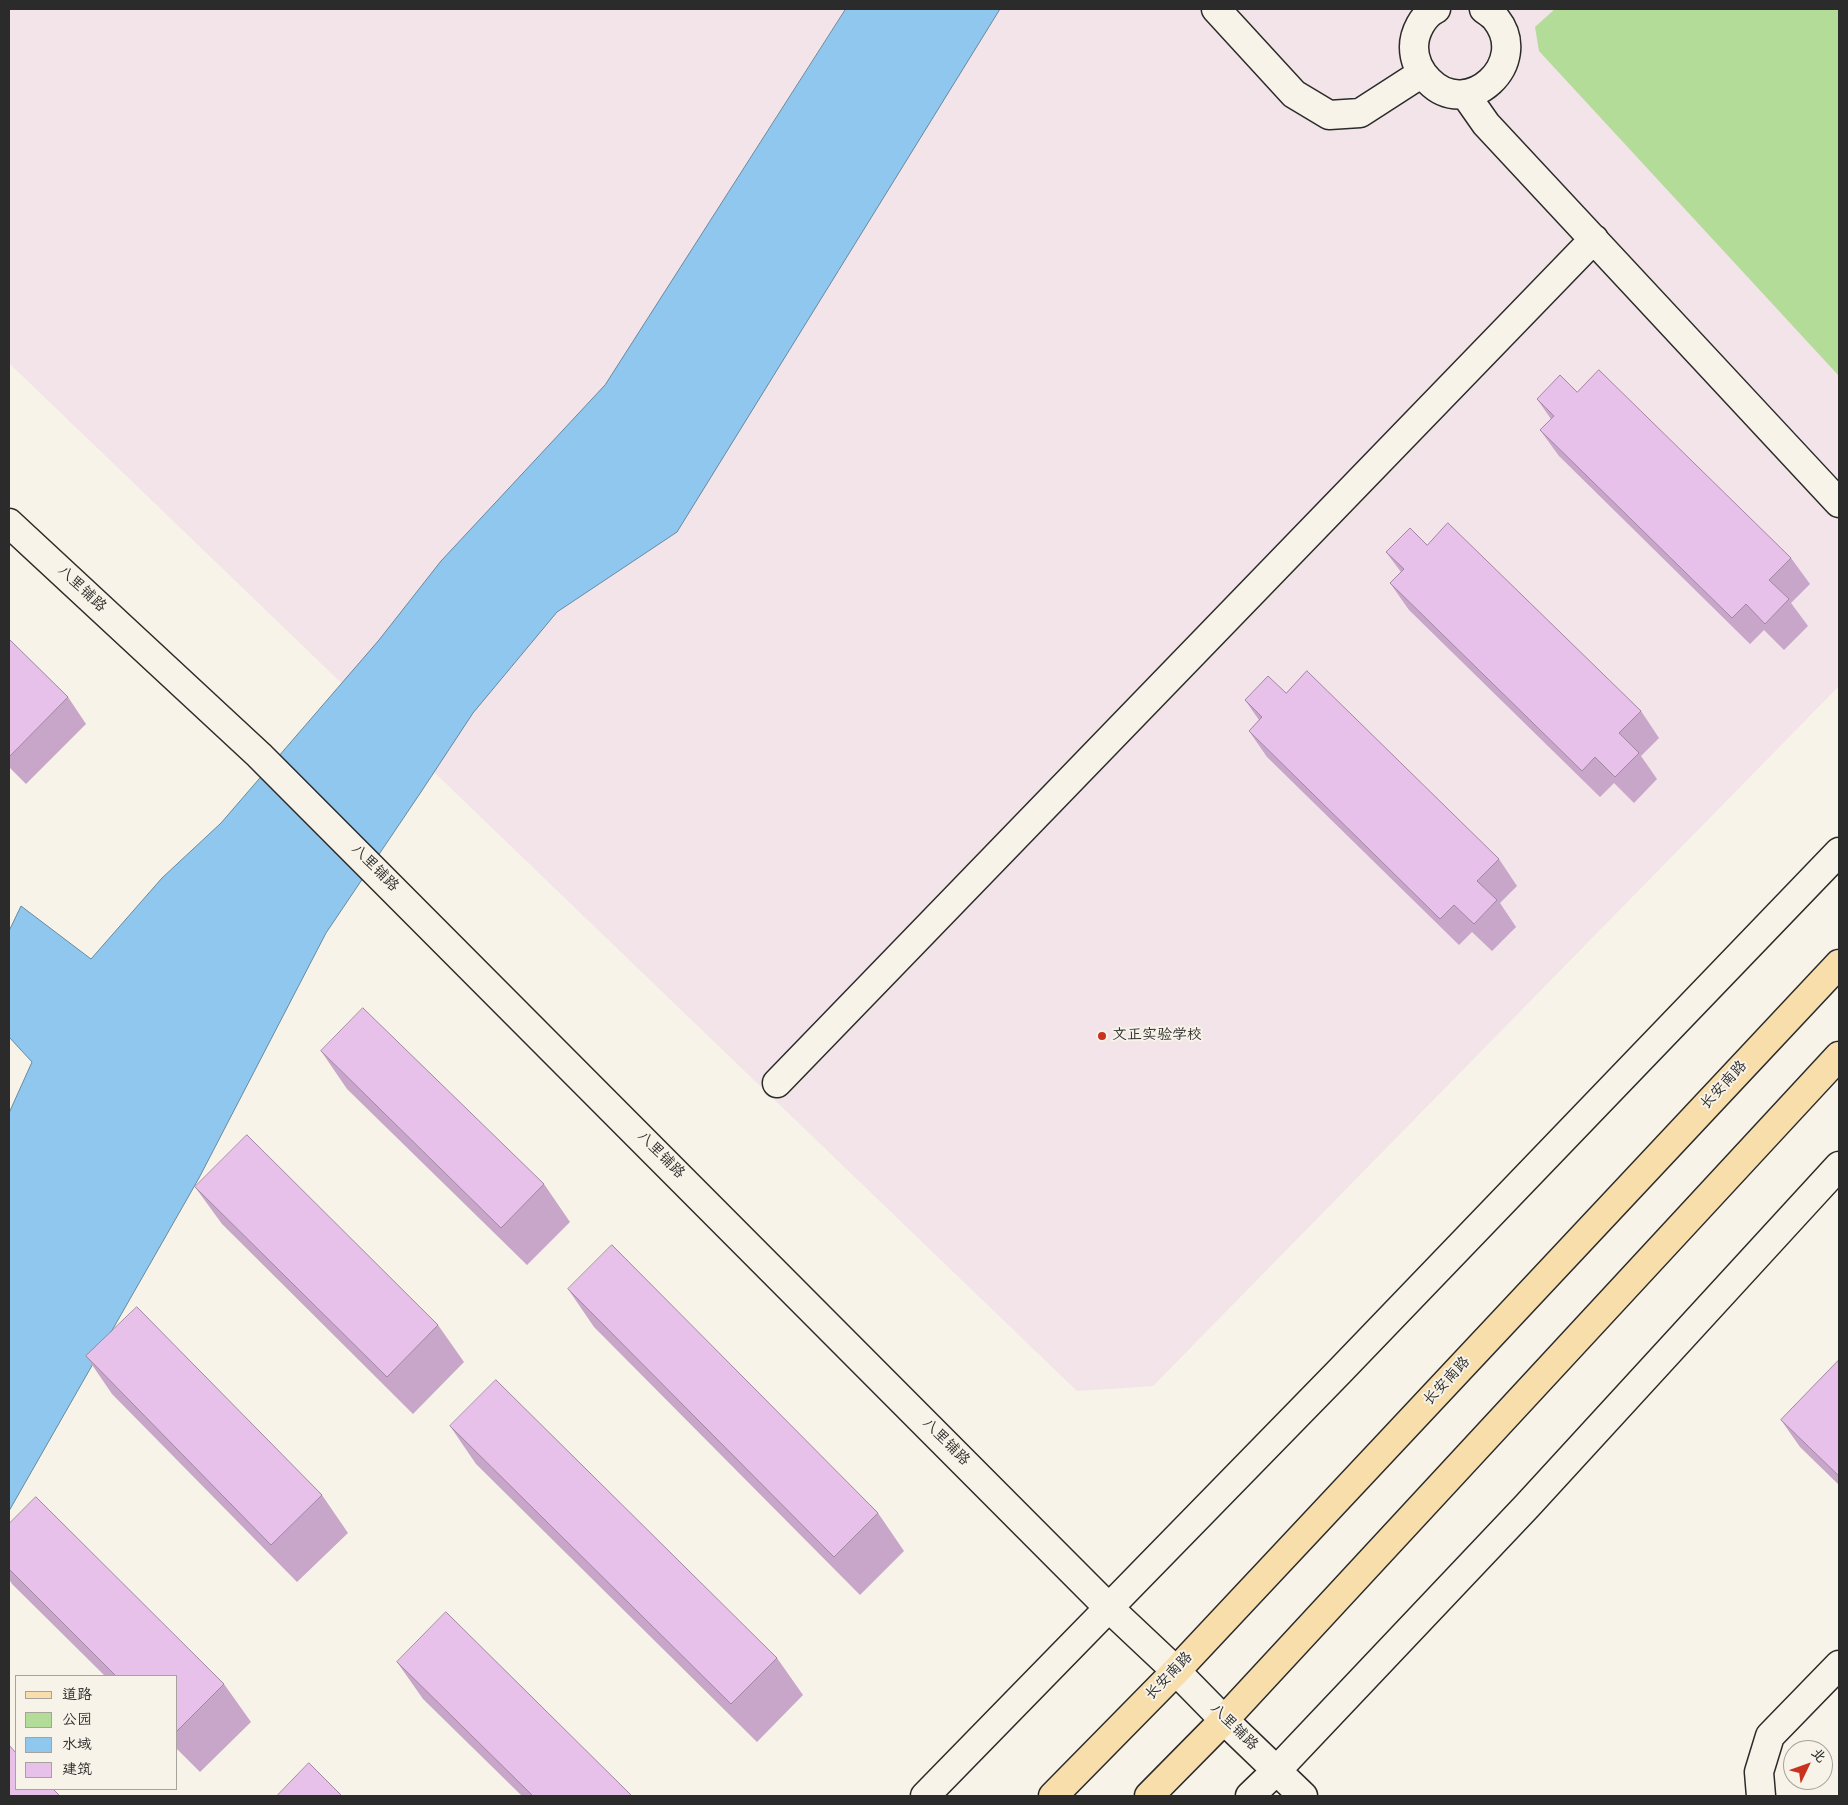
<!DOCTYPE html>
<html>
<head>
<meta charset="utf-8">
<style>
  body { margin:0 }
  #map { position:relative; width:1848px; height:1805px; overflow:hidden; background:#f7f3e8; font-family:Kalam,"LXGW WenKai TC",sans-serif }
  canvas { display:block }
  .frame { position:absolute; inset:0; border:10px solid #2b2b2b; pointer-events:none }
  .legend { position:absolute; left:15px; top:1675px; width:162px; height:115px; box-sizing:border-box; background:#f7f3e8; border:1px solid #a5a39c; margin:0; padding:6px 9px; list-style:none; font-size:15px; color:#2b2b2b }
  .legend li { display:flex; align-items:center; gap:10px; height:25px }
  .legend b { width:25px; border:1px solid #a5a39c }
  .north { position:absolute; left:1783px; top:1740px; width:50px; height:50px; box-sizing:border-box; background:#f7f3e8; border:1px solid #a5a39c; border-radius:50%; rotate:48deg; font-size:14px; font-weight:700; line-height:20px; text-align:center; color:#2b2b2b }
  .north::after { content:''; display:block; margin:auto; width:18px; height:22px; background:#c8321e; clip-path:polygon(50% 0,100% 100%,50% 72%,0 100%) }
</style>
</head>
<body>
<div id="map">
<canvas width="1848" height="1805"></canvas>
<div class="frame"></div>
<ul class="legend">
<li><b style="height:6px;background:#f8deab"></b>道路</li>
<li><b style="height:14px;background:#b2dc98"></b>公园</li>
<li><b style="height:14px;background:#8fc7ee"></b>水域</li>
<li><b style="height:14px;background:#e7c1ea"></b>建筑</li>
</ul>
<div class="north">北</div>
</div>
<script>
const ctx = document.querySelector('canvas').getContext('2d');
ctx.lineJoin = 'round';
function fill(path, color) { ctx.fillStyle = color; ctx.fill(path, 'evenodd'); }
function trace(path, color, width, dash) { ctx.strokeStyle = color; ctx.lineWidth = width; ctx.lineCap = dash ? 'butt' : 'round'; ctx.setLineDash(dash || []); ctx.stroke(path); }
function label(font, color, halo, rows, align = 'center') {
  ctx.font = font + ' Kalam,"LXGW WenKai TC",sans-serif'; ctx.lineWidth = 4; ctx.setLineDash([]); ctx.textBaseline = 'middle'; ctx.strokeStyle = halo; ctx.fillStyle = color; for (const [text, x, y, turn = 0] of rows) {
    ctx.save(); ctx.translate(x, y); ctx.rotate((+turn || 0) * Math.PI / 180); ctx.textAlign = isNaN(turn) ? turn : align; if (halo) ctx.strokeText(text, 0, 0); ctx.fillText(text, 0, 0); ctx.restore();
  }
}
fill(new Path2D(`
  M9 9H1839V686L1153 1386 1077 1391 9 363Z`), '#f2e4e9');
fill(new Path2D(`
  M1555 9H1839V376L1539 51 1535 27Z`), '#b2dc98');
const water = new Path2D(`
  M846 9H1000L677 532 557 612 473 713 421 792 326 933 199 1178 9 1511V1113L32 1062 9 1037V931L21 906 91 959 162 878 221 823 379 640 441 561 605 385Z`);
fill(water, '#8fc7ee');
trace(water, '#6789a0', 1);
const minor = new Path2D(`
  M1216 9 1294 94 1329 115 1360 113 1422 73
  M1436 9C1423 15 1414 33 1414 47 1414 60 1419 71 1429 81 1468 121 1531 63 1496 19 1493 15 1488 12 1484 9
  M1465 94 1486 124 1839 503
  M9 523 259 755 1108 1607 1176 1671 1224 1720 1303 1796
  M777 1083 1594 239
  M925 1796 1339 1372 1839 852
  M1250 1796 1277 1770 1527 1506 1839 1166
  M1761 1796 1759 1772 1770 1736 1839 1665`);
const major = new Path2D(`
  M1053 1796 1176 1671 1839 964
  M1149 1796 1224 1720 1839 1056`);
trace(minor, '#2b2b2b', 31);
trace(major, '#2b2b2b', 31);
trace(minor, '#f7f3e8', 28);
trace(major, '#f8deab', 28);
fill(new Path2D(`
  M1577 392 1791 558 1810 584 1791 603 1808 626 1784 650 1764 630 1750 644 1559 456 1540 430 1551 419 1537 399Z
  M1427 545 1641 711 1659 738 1641 756 1657 779 1634 803 1614 783 1600 797 1409 610 1390 583 1401 572 1386 552Z
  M9 639 68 697 86 724 26 784 9 767Z
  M1286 693 1499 859 1517 886 1500 903 1516 927 1492 951 1472 932 1459 945 1267 757 1249 731 1259 720 1245 700Z
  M321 1051 544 1184 570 1222 527 1265 347 1089Z
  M195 1187 438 1325 464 1362 413 1414 222 1224Z
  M568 1289 878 1513 904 1551 860 1595 594 1327Z
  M86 1356 322 1495 348 1533 297 1582 112 1394Z
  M1839 1360V1485L1800 1447 1781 1420Z
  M450 1426 777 1658 803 1695 757 1742 476 1464Z
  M9 1524 224 1684 251 1722 200 1772 176 1748V1676H105L12 1584 9 1579Z
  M397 1662 632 1796H522L423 1699Z`), '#c7a6c9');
const building = new Path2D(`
  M1599 370 1791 558 1769 580 1789 599 1765 624 1746 604 1732 618 1540 430 1554 416 1537 399 1560 375 1577 392Z
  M1448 523 1641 711 1619 733 1639 753 1615 777 1595 757 1582 771 1390 583 1404 569 1386 552 1410 528 1427 545Z
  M9 639 68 697 9 757Z
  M1307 671 1499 859 1477 881 1497 900 1474 924 1454 905 1440 919 1249 731 1262 717 1245 700 1268 676 1286 693Z
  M363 1008 544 1184 501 1228 321 1051Z
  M247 1135 438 1325 387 1377 195 1187Z
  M612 1245 878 1513 834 1557 568 1289Z
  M137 1307 322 1495 271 1545 86 1356Z
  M1839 1360V1476L1781 1420Z
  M496 1380 777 1658 731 1704 450 1426Z
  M36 1497 224 1684 176 1732V1676H116L9 1569V1524Z
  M446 1612 632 1796H533L397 1662Z
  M9 1745 16 1753V1789H53L60 1796H9Z
  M309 1763 342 1796H277Z`);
fill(building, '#e7c1ea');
trace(building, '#a287a4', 1);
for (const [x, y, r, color] of [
  [1102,1036,5,"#c8321e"]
]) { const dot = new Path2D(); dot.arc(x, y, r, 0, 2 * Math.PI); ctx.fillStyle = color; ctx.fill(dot); trace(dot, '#f7f3e8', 2); }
label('15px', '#2b2b2b', '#f7f3e8', [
  ["八里铺路",81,590,43],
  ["八里铺路",374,869,45],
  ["长安南路",1725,1086,-47],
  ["八里铺路",660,1156,45],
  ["长安南路",1448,1382,-47],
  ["八里铺路",945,1443,45],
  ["长安南路",1170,1677,-46],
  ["八里铺路",1233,1728,44]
]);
label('15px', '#2b2b2b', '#f7f3e8', [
  ["文正实验学校",1112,1036]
], 'left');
</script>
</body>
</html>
